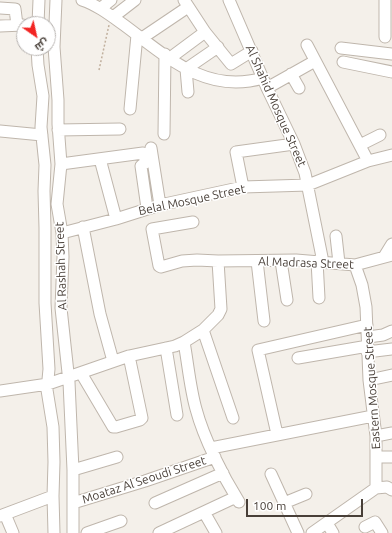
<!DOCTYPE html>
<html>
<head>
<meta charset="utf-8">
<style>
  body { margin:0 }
  #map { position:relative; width:392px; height:533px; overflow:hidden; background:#f4f0ea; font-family:Ubuntu,Cairo,sans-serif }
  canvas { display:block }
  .north { position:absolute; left:16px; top:16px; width:40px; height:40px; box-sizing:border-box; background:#fff; border:1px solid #b6b2af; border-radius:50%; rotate:146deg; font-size:11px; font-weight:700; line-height:16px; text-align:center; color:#483f38 }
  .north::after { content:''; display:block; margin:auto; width:14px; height:18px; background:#f22523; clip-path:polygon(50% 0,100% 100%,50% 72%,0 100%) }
  .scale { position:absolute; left:246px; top:499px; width:117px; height:18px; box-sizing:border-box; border:2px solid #483f38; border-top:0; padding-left:5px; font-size:12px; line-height:14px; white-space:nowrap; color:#483f38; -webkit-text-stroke:3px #fff; paint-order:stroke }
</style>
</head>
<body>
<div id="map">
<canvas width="392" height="533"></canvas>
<div class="north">ش</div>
<div class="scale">100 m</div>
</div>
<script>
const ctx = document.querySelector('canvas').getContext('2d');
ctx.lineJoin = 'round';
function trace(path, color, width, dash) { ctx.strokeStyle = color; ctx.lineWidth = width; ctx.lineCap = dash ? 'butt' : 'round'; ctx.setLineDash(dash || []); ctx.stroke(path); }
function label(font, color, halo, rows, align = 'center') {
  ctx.font = font + ' Ubuntu,sans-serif'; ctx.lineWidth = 3; ctx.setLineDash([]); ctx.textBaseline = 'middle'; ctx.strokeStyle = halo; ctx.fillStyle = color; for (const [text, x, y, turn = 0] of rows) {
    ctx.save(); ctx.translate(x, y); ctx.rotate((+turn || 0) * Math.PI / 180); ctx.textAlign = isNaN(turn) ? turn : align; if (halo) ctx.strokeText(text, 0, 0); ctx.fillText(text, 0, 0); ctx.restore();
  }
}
const minor = new Path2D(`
  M56 0 54 47 58 100V124L61 164 57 204 62 233 63 257 61 308 69 382 73 470V533
  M82 0C97 5 110 15 124 25 166 56 206 95 263 78
  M184 0 205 32 231 64 252 51
  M229 0 267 88 294 144 305 173 323 262
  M0 8 15 9 17 25
  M101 8 111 0
  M113 17 135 0
  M38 24 39 0
  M0 26 23 25
  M385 37V0
  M142 38 188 7
  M307 45 368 161
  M37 48 38 65 43 96 41 127 45 165 44 191 45 228V303L49 369 47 390 53 427 54 462 53 496 54 533
  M341 48 392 54
  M170 58 205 32
  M343 62 392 72
  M291 74 299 88
  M267 88 315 61
  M188 92 186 69 218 47
  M130 109 137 35
  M58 130 120 129
  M0 131 42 135
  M164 134 165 54
  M360 145 380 135
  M151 148 160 205
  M100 159 116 219
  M61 164 143 153 145 156V163L141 166 147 208
  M243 187 236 152 294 144
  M193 222 152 229 159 266 161 267 182 261 197 260 218 261 296 260 355 265 392 255
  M83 227 100 314 113 361
  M62 233 116 219 160 205 243 187 308 185 368 161 392 155
  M336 236 339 263
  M384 257 392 244
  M257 261 264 321
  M281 261 287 300
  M317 261 319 298
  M355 265 362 285 366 307 369 380 376 436V488
  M203 330 233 418
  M368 337 383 335 392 331
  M184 342C188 364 190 388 196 409 204 439 223 476 239 502
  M166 348 177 415
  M367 352 392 349
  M298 358 368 346
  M81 373 113 427H116L140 420 142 418 129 356
  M369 380 392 375
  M0 391 48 384 129 356 175 346 184 342 203 330 218 315 221 309 218 261
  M277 434 258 350 367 325
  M376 436 392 433
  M211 448 373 416
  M377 457H392
  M73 470 117 457
  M271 474 298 533
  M376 488 387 487 392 490
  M73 503 145 481 215 457
  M155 503 223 473
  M284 503 306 494
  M204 512 216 533
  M5 514 13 533
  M0 516 53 496
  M327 523 333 533
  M365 527 375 522 382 533
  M87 533 121 521
  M159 533 236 497
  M312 533 376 488`);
trace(minor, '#bfb6ac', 13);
trace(new Path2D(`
  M99 70 109 25`), '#c1b09e', 1.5, [2, 2]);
trace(minor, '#fff', 11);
label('12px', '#483f38', '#fff', [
  ["Al Shahid Mosque Street",276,106,66],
  ["Belal Mosque Street",192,200,-12],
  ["Al Madrasa Street",306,263,2],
  ["Al Rashah Street",61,266,-92],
  ["Eastern Mosque Street",372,388,-94],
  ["Moataz Al Seoudi Street",144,480,-18]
]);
</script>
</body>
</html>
